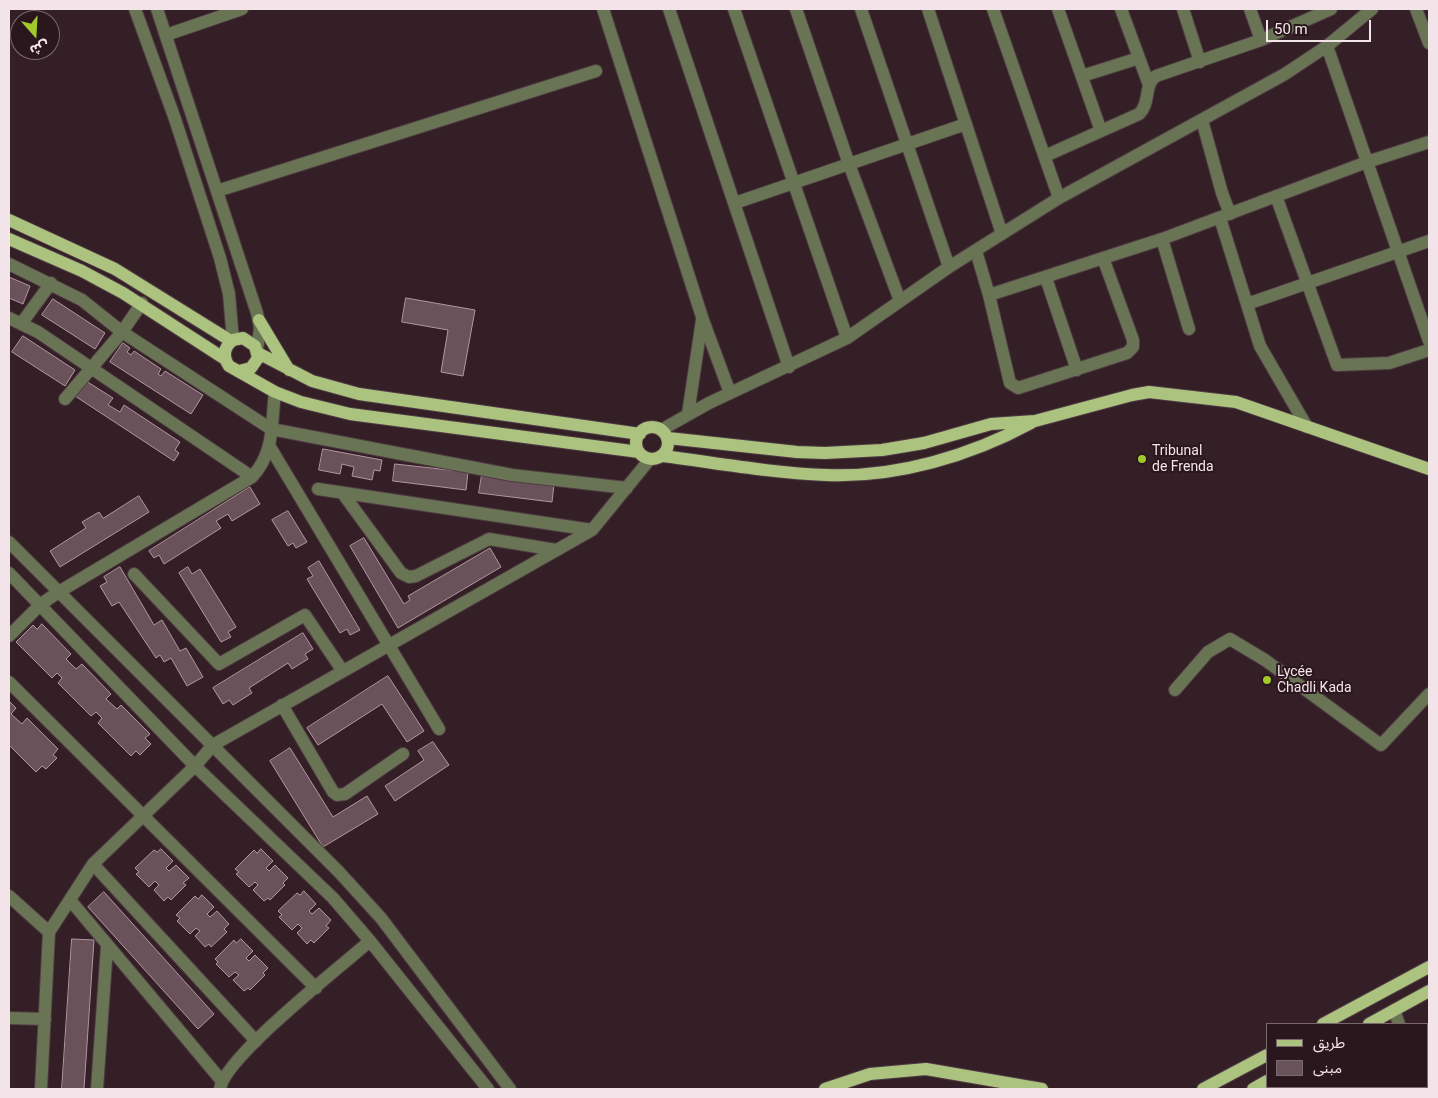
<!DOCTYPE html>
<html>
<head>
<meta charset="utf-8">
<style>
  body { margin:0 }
  #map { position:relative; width:1438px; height:1098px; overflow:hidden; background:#341f27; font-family:Roboto,"Noto Sans Arabic",sans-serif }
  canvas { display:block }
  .frame { position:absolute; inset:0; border:10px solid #f3e4e9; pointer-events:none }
  .legend { position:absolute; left:1266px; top:1023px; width:162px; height:65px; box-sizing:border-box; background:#2a161d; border:1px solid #7a686f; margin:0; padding:6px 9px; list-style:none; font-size:15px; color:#f3e4e9 }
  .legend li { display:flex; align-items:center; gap:10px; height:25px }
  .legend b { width:25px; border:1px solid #7a686f }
  .north { position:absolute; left:10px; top:10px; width:50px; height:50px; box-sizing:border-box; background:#2a161d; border:1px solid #7a686f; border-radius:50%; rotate:161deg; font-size:14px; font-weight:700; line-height:20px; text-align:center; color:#f3e4e9 }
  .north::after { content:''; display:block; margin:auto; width:18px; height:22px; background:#a1c92a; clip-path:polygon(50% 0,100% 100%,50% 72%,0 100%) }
  .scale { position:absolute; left:1266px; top:20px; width:105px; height:22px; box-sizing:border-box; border:2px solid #f3e4e9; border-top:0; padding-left:6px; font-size:15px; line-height:18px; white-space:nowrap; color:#f3e4e9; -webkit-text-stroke:4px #2a161d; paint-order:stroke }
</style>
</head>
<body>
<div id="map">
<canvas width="1438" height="1098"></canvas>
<div class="frame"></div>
<ul class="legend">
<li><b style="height:6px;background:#acc380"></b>طريق</li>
<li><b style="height:14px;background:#6a525a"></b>مبنى</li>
</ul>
<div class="north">ش</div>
<div class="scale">50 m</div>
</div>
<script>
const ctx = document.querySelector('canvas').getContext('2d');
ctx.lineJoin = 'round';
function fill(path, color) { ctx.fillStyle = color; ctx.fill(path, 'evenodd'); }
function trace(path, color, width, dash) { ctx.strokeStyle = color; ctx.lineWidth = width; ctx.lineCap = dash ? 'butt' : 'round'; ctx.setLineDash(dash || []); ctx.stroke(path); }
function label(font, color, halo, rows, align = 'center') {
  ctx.font = font + ' Roboto,sans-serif'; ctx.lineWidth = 4; ctx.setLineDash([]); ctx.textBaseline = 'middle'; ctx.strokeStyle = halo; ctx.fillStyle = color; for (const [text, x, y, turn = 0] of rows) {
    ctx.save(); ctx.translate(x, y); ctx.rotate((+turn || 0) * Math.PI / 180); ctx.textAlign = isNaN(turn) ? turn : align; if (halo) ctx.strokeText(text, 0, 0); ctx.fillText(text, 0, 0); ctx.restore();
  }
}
const building = new Path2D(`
  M9 277 30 286 23 304 9 298Z
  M406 298 475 310 463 376 441 372 448 330 402 322Z
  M53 299 105 333 95 349 42 315Z
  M23 336 75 370 65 386 12 352Z
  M123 343 130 348 127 352 131 355 134 351 161 369 158 374 161 376 165 371 203 395 191 414 110 362Z
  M86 381 113 398 108 405 120 412 124 405 180 442 175 450 179 453 174 461 75 396Z
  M323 449 382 460 380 471 374 470 372 480 352 476 354 467 342 464 340 474 319 470Z
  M395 464 468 472 466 490 393 481Z
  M482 475 554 484 552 502 479 493Z
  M250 487 260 504 232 521 228 514 216 521 221 528 164 564 159 555 154 558 149 551Z
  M139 496 149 512 60 567 50 551 86 528 82 522 99 512 103 518Z
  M288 511 307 542 296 548 293 543 288 546 272 520Z
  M364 538 404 604 410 600 408 596 490 548 501 567 398 628 350 546Z
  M319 561 360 630 350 635 347 629 340 633 307 579 313 576 308 568Z
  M120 567 154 625 162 620 180 651 186 648 203 677 187 686 171 658 164 662 160 655 156 658 119 602 112 606 100 586 107 582 104 577Z
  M188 567 192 574 200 569 236 627 228 632 231 637 221 642 179 573Z
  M42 624 71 654 66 659 76 669 82 664 111 694 106 699 117 709 121 705 150 734 145 738 151 744 140 755 136 751 131 756 98 723 102 718 96 712 91 716 58 683 62 678 57 673 52 678 16 642 33 625 37 629Z
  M303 633 313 649 305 654 308 659 292 669 288 663 249 688 252 693 233 705 229 700 223 704 213 688Z
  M388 676 424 731 407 742 382 704 318 745 307 728Z
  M9 701 16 708 11 714 22 724 27 718 58 749 53 755 57 758 46 769 42 766 36 772 9 745Z
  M433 742 449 765 395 801 385 786 424 760 418 751Z
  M290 748 333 817 367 796 378 814 323 847 270 761Z
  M161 849 173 861 166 868 169 871 176 865 189 878 183 883 186 885 171 900 168 897 164 901 154 890 159 885 155 881 149 887 136 874 139 872 135 868 154 850 157 852Z
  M261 849 273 861 266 868 269 871 275 865 288 878 283 883 285 885 270 900 268 898 264 901 253 890 258 885 255 882 249 887 236 874 239 872 235 869 254 850 257 853Z
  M304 891 316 904 309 911 312 914 319 908 331 920 326 926 329 928 314 943 311 940 307 944 297 933 302 928 298 924 292 930 279 917 282 915 278 911 297 893 300 895Z
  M104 892 214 1014 198 1029 88 907Z
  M202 895 214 907 207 914 210 917 217 911 229 924 224 929 227 932 211 947 209 944 205 947 195 936 200 931 196 928 190 934 177 921 180 918 176 915 195 896 198 899Z
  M72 939 94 940 84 1089H62Z
  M241 939 253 951 246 958 249 961 255 955 268 968 263 973 265 975 250 990 248 988 244 991 233 980 239 975 235 972 229 977 216 964 218 962 215 959 234 940 236 943Z`);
fill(building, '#6a525a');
trace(building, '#b297a0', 1);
const minor = new Path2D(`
  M135 9 175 119 220 258 229 294 233 340
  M157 9 257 313 260 328 257 350
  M603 9 703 320 730 393
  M669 9 789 367
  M734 9 847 338
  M796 9 849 164 900 301
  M861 9 949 267
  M928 9 1002 234
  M993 9 1059 198
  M1058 9 1101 131
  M1121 9 1149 85
  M1183 9 1200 62
  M1250 9 1261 40
  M1416 9 1429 43
  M166 35 242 9
  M1327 46 1429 341
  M1082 76 1139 58
  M1202 120 1222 193 1230 214
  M1045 156 1139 114C1151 103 1143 86 1156 76L1261 40 1331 9
  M217 191 596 71
  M1276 196 1337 365 1389 363 1429 350
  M735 203 966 124
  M1220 218 1260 346 1307 427
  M1162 239 1189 329
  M976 251 989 295 1010 383 1018 388 1127 353 1133 347V340L1103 258
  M9 264 82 300 122 332 271 429 512 475 627 488
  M1046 278 1077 370
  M989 295 1162 239 1367 162 1429 142
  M1247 304 1429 241
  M9 318 38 332 252 477
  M21 324 51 283
  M65 399 122 332 142 303
  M688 414 702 320
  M661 430 709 403 847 338 949 267 1059 198 1285 74 1327 46 1372 9
  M270 447 439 729
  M318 489 592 530
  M344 495 401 573 409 577 416 576 489 539 556 550
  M9 542 339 872 381 918 510 1089
  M9 573 195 766 333 898 370 941 488 1089
  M134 574 219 664 305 615 342 670
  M9 636 40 605 57 593 252 477C275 452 271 424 275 392
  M9 682 316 988
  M1175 690 1208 652 1230 639 1265 660 1381 745 1429 694
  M282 705 333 792 337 795 345 794 403 754
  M93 864 256 1041
  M9 896 49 932
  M70 900 221 1080
  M1394 1010 1399 1024
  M9 1018 45 1019
  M1408 1087V1089
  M41 1089 49 932 93 864 195 766 213 745 592 530 650 459
  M97 1089 107 946
  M220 1089C224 1058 341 966 370 941`);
const major = new Path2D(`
  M9 220 115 269 231 341
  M9 239 82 271 123 293 225 359
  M259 320 289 370
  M258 353 312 381 359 394 640 434
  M239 371 251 368 258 358 255 346 243 338 233 340C224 347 222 356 229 366L275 392 301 402 350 414 639 452
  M636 443a16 16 0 1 1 32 0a16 16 0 1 1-32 0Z
  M668 438 797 452 825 453 882 450 924 443 991 424 1035 421 1132 395 1149 392 1236 402 1429 469
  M663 456C717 463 772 473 826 475 896 478 970 456 1031 423
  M1323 1024 1429 967
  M1369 1024 1429 991
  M825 1089 870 1074 926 1069 1042 1089
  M1203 1089 1267 1055
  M1253 1089 1267 1081`);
trace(minor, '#4f3b42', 14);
trace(major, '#4f3b42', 14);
trace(minor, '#697455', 12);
trace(major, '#acc380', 12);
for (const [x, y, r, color] of [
  [1142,459,5,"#a1c92a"],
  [1267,680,5,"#a1c92a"]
]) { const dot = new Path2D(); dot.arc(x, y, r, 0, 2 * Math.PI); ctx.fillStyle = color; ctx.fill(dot); trace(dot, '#2a161d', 2); }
label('14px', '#f3e4e9', '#2a161d', [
  ["Tribunal",1152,451],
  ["de Frenda",1152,467],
  ["Lycée",1277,672],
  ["Chadli Kada",1277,688]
], 'left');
</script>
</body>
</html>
